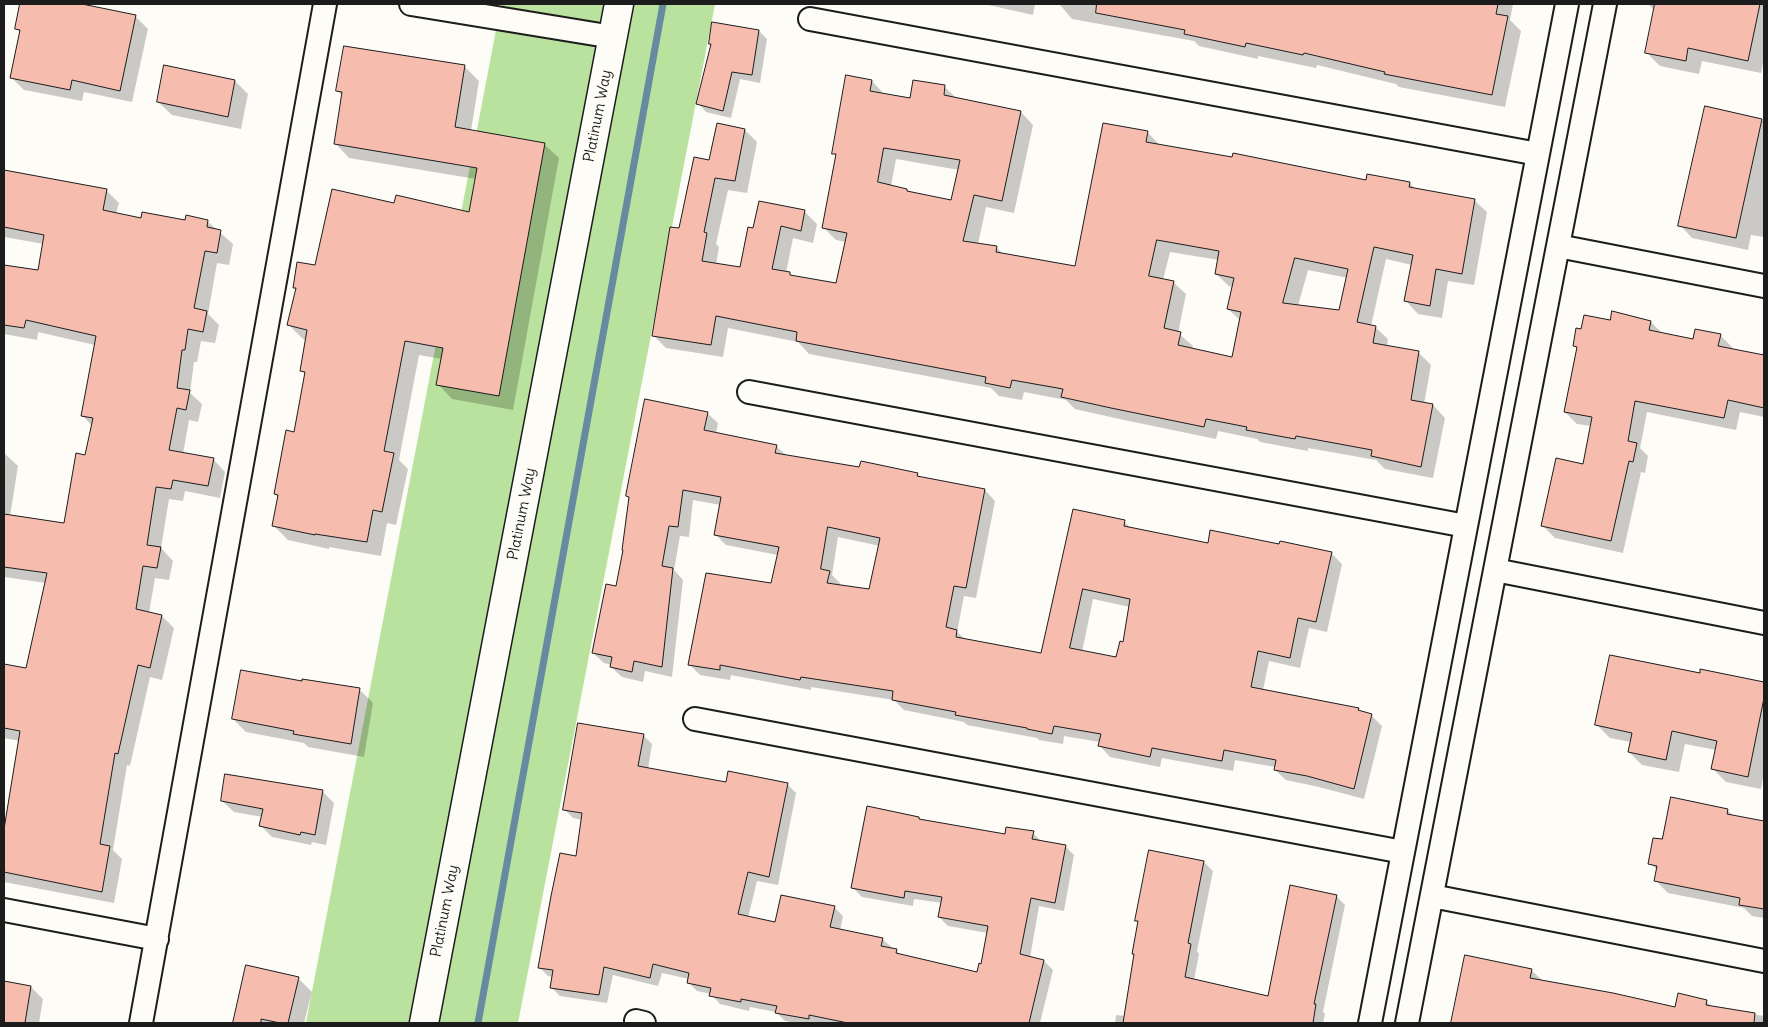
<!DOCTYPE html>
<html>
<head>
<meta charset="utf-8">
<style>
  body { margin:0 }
  #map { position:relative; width:1768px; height:1027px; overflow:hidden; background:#fdfcf7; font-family:Delius,sans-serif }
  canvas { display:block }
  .frame { position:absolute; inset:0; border:5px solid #1c1c1c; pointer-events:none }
</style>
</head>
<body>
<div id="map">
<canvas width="1768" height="1027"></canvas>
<div class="frame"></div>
</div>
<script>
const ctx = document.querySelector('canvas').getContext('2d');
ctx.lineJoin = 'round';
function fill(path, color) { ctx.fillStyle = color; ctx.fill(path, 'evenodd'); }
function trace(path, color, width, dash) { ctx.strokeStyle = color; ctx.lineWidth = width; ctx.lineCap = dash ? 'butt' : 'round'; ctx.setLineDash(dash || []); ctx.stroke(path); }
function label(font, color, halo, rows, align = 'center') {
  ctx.font = font + ' Delius,sans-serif'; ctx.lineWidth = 4; ctx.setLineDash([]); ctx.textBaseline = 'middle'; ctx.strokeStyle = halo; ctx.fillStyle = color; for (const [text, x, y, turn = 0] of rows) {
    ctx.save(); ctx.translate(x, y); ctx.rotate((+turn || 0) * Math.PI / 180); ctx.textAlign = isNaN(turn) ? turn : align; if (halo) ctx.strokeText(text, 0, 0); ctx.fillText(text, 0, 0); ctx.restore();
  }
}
fill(new Path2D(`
  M501 4H715L518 1023H306Z`), '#b9e29e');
fill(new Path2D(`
  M21 4H89L93 7 136 17 148 29 132 102 84 92 82 101 24 90 12 78 20 33 17 29Z
  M984 4H1035L1033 15Z
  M1053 4H1513L1510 20 1521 31 1505 107 1399 87 1396 84 1317 65 1316 68 1258 56V59L1199 46 1194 41 1072 19 1060 5Z
  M1648 4H1764V58L1761 73 1702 61 1699 74 1660 66 1647 53 1655 11Z
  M759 31 767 39 760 83 740 79 731 118 706 112 698 103Z
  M465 67 479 81 471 131 544 144 559 158 513 410 452 399 438 384 442 359 419 355 399 460 408 469 396 525 387 523 381 556 329 547V549L288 540 273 525 279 498 275 494 295 434 306 375 302 371 307 340 303 339 289 325 297 289 294 287 316 266 395 205 470 214 476 179 349 158 335 143 343 96 337 91Z
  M235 81 248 94 241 129 172 115 158 102Z
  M872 81 884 94 911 99 944 86 957 99 1021 112 1033 125 1014 213 986 207 978 244 996 247 1004 255 1076 267 1104 124 1148 133 1161 146 1367 181 1410 183 1415 189 1474 200 1487 212 1474 285 1448 281 1442 318 1418 314 1406 301 1412 265 1386 259 1371 326 1375 327 1388 339 1387 347 1418 352 1431 365 1424 404 1433 405 1445 418 1433 478 1385 469 1376 460 1308 448V451L1260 442 1257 439 1218 431 1216 439 1124 420 1075 409 1066 400 1024 392 1022 400 999 396 991 388 809 354 798 342 728 328 723 357 666 348 653 335 680 230 710 161 745 130 757 142 747 193 728 190 716 244 719 247 716 265 741 269 754 229 804 211 817 224 813 243 793 238 786 273 793 276 836 284 846 242 836 240 824 228 837 156 833 153ZM896 159 959 170 952 201 910 193 907 190 891 186ZM1170 252 1219 260 1216 274 1229 286 1233 287 1228 309 1241 321 1233 358 1192 349 1193 346 1178 333 1186 294 1173 282 1163 280ZM1308 270 1348 278 1340 311 1298 306Z
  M1762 120 1764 122V237L1751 235 1748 250 1692 238 1680 225Z
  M4 171 106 190 119 203 116 214 142 219 207 221 233 244 229 265 217 263 208 314 219 325 215 343 201 341 197 362H194L190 393 202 404 198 422 189 420 183 454 213 459 225 472 220 498 185 491 183 501 169 499 161 548 173 561 169 580 155 578 149 613 162 616 174 628 162 680 150 677 130 766 127 765 113 850 122 859 114 903 4 882V826H6L20 741 4 738V666L27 670 46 583 4 577V453L18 466 10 516 65 525 86 456 92 426 83 416 95 345 38 332 37 340 4 334V266L39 272 44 244 4 237Z
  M1611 321 1651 322 1663 334 1694 340 1720 335 1732 347V350L1762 356 1764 347V417L1740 412 1736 430 1647 412 1640 448 1648 456 1645 473 1641 472 1623 553 1555 538 1543 526 1584 466 1591 426 1577 424 1565 412 1578 349 1574 346 1582 330Z
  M707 413 718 423 716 434 776 446 787 456 860 469 917 474 921 478 985 490 995 501 976 598 964 596 957 632 966 640 1042 654 1124 522 1132 529 1209 545 1280 546 1331 553 1342 564 1327 632 1309 628 1300 668 1269 661 1263 690 1358 709 1362 713 1371 715 1382 726 1364 799 1319 787 1286 780 1275 770V767L1235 760 1233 771 1162 758 1160 767 1110 757 1100 746V742L1064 736 1063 744 1039 740 1037 738 967 725 964 722 904 710 894 700 811 687V690L731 675 730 680 700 675 690 665 772 584 778 555 726 545 715 534 721 505 693 500 689 537 680 536 674 570 683 580 672 677 645 671 643 682 622 677 611 667 612 665 604 663 593 653 617 588 624 551 630 499 627 496ZM838 537 880 546 870 590 839 586 840 583 832 575ZM1093 599 1130 607 1124 643 1117 658 1082 652Z
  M1701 670 1764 683V773L1761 789 1726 782 1713 769 1716 750 1685 744 1679 772 1642 765 1629 752 1631 742 1610 738 1597 725 1701 675Z
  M360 690 373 703 364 757 308 747 304 743 246 732 233 719Z
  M643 735 652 744 648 769 727 784H787L796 793 778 885 757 881 748 918 776 924 834 907 843 916 840 931 882 939 902 956 978 973 982 965 988 933 948 926 939 917 942 903 914 899 913 906 862 897 853 888 919 818 922 821 1006 835 1033 833 1042 842 1065 846 1074 855 1064 911 1039 906 1030 958 1044 961 1053 970 1040 1023H796L785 1021 776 1012 750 1007 749 1011 720 1004 711 994 697 991 688 982 689 979 662 973 658 986 613 975 607 1003 560 996 551 987 553 977 548 976 540 968 577 857 583 820 573 818 564 809Z
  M322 791 334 803 326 845 312 842 311 845 272 837 261 826 263 817 234 812 222 801Z
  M1727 810 1734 816 1764 822V918L1752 916 1744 908 1668 893 1656 881 1658 871 1650 863 1663 841Z
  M1204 862 1213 871 1197 951 1199 954 1194 980 1268 998 1336 896 1345 905 1323 1012 1325 1014 1323 1023H1115L1116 1015 1126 1016 1139 922 1137 920Z
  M1466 956 1531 970 1542 980 1541 982 1676 1009 1706 1001 1712 1007 1764 1016V1023H1452Z
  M247 967 298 978 312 992 304 1023H234Z
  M4 983 31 987 43 999 39 1023H4Z`), '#0003');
trace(new Path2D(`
  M478 1023 663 4`), '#688aa1', 7);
const building = new Path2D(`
  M20 4H82L136 15 120 91 72 80 70 90 10 78 20 30 15 29Z
  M1097 4H1498L1496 14 1508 16 1492 95 1384 74 1385 72 1304 53 1303 55 1246 43 1245 47 1184 34 1185 30 1096 13Z
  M1655 4H1760L1748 61 1688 48 1686 61 1645 53Z
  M712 22 759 30 752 75 732 72 723 111 696 104 711 44H709Z
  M344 46 465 65 455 127 545 143 499 396 436 385 443 348 405 341 384 451 394 453 382 512 373 510 367 542 315 534V535L272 526 278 495 274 494 286 430 294 432 305 372 300 371 307 330 287 325 296 288H293L297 262 315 265 332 189 394 203 396 195 469 212 477 168 334 144 342 92 336 91Z
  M164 65 235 80 228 117 157 102Z
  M846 75 872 80 870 91 910 98 913 80 945 85 944 95 1021 111 1002 201 974 195 963 241 997 246 996 252 1075 266 1103 123 1148 131 1146 142 1232 157 1233 153 1366 180 1367 174 1410 182 1409 187 1475 199 1462 274 1436 269 1430 306 1404 301 1413 255 1374 247 1357 322 1376 326 1373 343 1419 351 1411 400 1433 404 1421 467 1371 456 1372 450 1296 436 1295 439 1246 430 1247 427 1206 419 1204 427 1111 408 1061 397 1063 389 1012 380 1010 388 985 383 986 377 796 341 797 332 716 316 711 345 652 336 670 227 679 228 694 157 709 160 717 123 745 129 735 181 715 178 704 232 707 233 702 261 740 267 748 227 753 228 759 201 805 210 801 231 781 226 772 269 790 272V275L836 283 847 233 822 228 836 154H832ZM884 148 960 160 951 200 907 191V189L878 182ZM1157 240 1219 251 1215 274 1234 278 1227 309 1241 312 1232 357 1178 345 1181 332 1164 328 1174 281 1149 276ZM1295 258 1348 269 1339 310 1283 303Z
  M1705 106 1762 119 1736 238 1678 226Z
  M4 170 107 189 103 210 141 218 142 212 185 220 186 215 208 220 207 227 221 230 217 253 205 251 194 308 207 311 203 332 188 329 185 350H182L177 388 190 390 186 410 177 408 169 450 214 458 208 486 173 480 171 489 156 487 147 545 161 547 157 568 143 566 136 609 162 615 150 668 138 665 118 754 115 753 100 844 110 846 102 892 4 872V829L20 731 4 728V664L26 668 47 573 4 567V514L64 523 76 453 85 455 93 418 81 416 96 336 26 320 24 328 4 325V265L38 270 44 235 4 227Z
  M1612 311 1651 321 1649 330 1693 339 1695 329 1721 334 1718 346 1764 355V408L1728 400 1724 418 1635 401 1628 441 1637 443 1633 462 1629 461 1611 541 1541 526 1556 458 1583 464 1592 417 1564 412 1577 347 1573 346 1576 328 1581 329 1584 315 1610 320Z
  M645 399 708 412 704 430 777 445 775 453 859 467 861 461 918 473 917 476 985 489 966 588 954 586 946 627 957 630 956 637 1041 653 1073 509 1125 520 1124 526 1208 543 1210 530 1279 544 1280 541 1332 552 1316 622 1298 618 1290 658 1258 651 1251 687 1359 708 1358 710 1372 714 1354 789 1307 776 1274 770 1276 760 1224 750 1222 761 1152 748 1150 757 1098 746 1101 734 1054 726 1052 734 1027 729V728L955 715 956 712 892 700 893 691 801 677 800 680 720 665V670L688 665 706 573 771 583 779 547 714 535 721 497 683 490 678 527 669 526 662 566 673 568 662 667 634 661 632 672 610 667 612 657 592 653 606 584 616 586 623 550H622L629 497 626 496ZM828 527 880 538 869 589 827 583 830 571 821 569ZM1083 589 1130 599 1123 642 1120 641 1116 657 1070 648Z
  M1610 655 1700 673V669L1764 682V698L1748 777 1711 769 1717 741 1672 731 1666 760 1628 752 1632 733 1595 725Z
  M241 670 302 681V679L360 688 351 744 293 734 294 731 232 719Z
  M578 723 644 734 638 766 726 782 728 771 788 783 769 877 748 872 738 914 775 922 781 895 835 906 830 927 883 938 881 946 897 949 896 953 977 972 979 963 981 964 988 926 938 917 942 897 905 891 904 898 851 888 867 806 919 817V819L1005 834 1006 827 1034 831 1032 839 1066 845 1055 903 1031 898 1020 954 1044 960 1029 1023H848L809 1015V1019L775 1013 777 1006 741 999V1002L709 996 711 988 687 983 689 973 653 964 650 978 604 967 599 995 550 988 553 970 538 968 551 896 560 853 576 856 582 813 563 810Z
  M225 774 323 790 315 835 301 832 300 835 259 826 263 809 221 801Z
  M1671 797 1728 809 1727 814 1764 821V909L1739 905 1740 898 1654 881 1657 866 1648 864 1653 838 1662 839Z
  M1149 850 1204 861 1188 943 1191 944 1185 977 1268 996 1290 885 1337 895 1314 1004H1316L1313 1023H1123L1134 954H1132L1138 921H1135Z
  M1465 955 1532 969 1530 978 1613 993 1675 1007 1678 993 1707 1000 1706 1005 1755 1013 1754 1023H1451Z
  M246 965 299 977 288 1023H280L261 1019V1023H233Z
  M4 981 31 986 25 1023H4Z`);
fill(building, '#f6bdae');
trace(building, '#1c1c1c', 1);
const street = new Path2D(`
  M411 4 613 37
  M810 19 1538 154
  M1558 246 1764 286
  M749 392 1466 526
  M1495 570 1764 623
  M695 719 1403 852
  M1432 896 1764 961
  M4 910 157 939
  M636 1021 644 1023
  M141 1023 325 4
  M1370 1023 1567 4
  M1407 1023 1605 4`);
const secondary = new Path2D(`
  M424 1023 619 4`);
trace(street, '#1c1c1c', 26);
trace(secondary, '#1c1c1c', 31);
trace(street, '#fdfcf7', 22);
trace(secondary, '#fdfcf7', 28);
label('15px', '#1c1c1c', '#fdfcf7', [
  ["Platinum Way",598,116,-79],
  ["Platinum Way",522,514,-79],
  ["Platinum Way",445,911,-79]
]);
</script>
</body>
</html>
